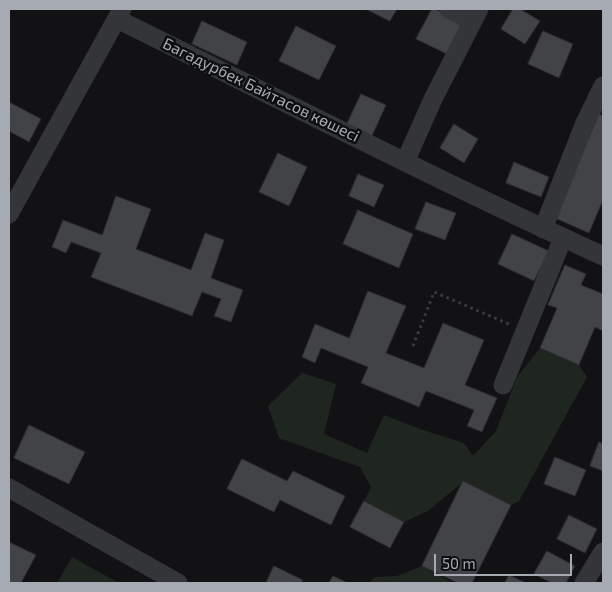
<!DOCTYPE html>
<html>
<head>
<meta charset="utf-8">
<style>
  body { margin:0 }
  #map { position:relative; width:612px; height:592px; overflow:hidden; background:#121214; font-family:"Exo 2",sans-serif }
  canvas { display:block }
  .frame { position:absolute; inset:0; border:10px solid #a5aab3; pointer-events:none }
  .scale { position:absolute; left:434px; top:554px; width:138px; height:22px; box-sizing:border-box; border:2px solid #a5aab3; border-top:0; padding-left:6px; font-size:15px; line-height:18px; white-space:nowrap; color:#a5aab3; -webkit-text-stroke:4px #0d0e0f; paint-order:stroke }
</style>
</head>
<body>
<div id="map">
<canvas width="612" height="592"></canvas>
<div class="frame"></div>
<div class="scale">50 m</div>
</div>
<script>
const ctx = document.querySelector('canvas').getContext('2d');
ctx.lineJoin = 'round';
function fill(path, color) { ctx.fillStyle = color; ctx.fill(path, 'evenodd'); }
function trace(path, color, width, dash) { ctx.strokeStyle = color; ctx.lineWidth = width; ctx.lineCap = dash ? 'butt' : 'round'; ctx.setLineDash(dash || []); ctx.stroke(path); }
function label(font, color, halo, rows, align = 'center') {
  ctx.font = font + ' "Exo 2",sans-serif'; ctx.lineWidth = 5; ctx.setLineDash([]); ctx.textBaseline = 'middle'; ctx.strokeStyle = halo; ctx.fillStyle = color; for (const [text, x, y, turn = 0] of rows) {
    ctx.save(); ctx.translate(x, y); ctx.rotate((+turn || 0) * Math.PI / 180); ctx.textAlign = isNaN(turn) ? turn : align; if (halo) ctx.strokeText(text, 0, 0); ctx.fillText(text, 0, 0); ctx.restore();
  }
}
fill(new Path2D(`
  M540 348 579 365 587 377 519 501 511 505 463 482 428 511 404 522 364 501 371 487 360 467 279 438 268 406 302 373 336 384 324 434 367 453 384 415 423 430 464 443 473 456 496 431 517 377Z
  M72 557 119 583H57Z
  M422 566 453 583H368L375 577 397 576Z`), '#1f2620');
const building = new Path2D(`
  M366 9H397L390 21Z
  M432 9H435L463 23 447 54 416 39Z
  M513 9H520L540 21 525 44 501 29Z
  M202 21 247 42 237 65 192 44Z
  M296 26 336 46 319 80 279 61Z
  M543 31 573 44 559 78 528 64Z
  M361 94 386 105 372 136 347 124Z
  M9 102 41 119 29 142 9 131Z
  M599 114 603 116V200L589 233 555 218Z
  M454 124 478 139 464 163 440 148Z
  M278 153 307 167 289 206 259 192Z
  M514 162 549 177 541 197 506 183Z
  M358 174 384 185 374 207 349 196Z
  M116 196 151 209 136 249 191 270 205 233 224 240 211 278 243 290 231 322 214 316 221 299 202 292 192 316 91 277 101 253 71 242 66 253 52 247 63 220 102 235Z
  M426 202 456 213 445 240 415 229Z
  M358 210 413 234 399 268 343 244Z
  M512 234 549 251 534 281 498 264Z
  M565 265 586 274 581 285 603 294V331L595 327 579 365 540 348 557 308 548 305Z
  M368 291 406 306 386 353 424 368 443 323 484 340 465 385 497 398 482 432 467 426 474 410 426 391 419 407 361 383 368 367 321 348 315 363 302 357 315 324 349 338Z
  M29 425 85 452 69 484 14 458Z
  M599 442 603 444V471L590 466Z
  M555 457 586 470 575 496 544 484Z
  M242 459 287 481 293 471 345 496 331 525 280 500 274 512 227 489Z
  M463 481 511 505 472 583H458L422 566Z
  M364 501 404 522 390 548 350 527Z
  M569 515 597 529 585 553 557 539Z
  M9 542 36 555 21 583H9Z
  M547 551 575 566 566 583H552L534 574Z
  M274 566 303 580 301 583H266Z
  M509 575 526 583H505Z
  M333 576 348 583H329Z`);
fill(building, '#424347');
trace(building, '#2d2d30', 1);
trace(new Path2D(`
  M413 346 434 292 509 324`), '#3a3c3f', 3, [2.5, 4]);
trace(new Path2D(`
  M449 9 472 21
  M117 19C279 99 439 181 603 256
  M405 162 433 99 479 9
  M9 214 122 9
  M543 229 585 123 603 86
  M503 385 563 238
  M9 488 178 583
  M584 583 603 552`), '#343538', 19);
label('16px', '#a5aab3', '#0d0e0f', [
  ["Багадурбек Байтасов көшесі",261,90,26]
]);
</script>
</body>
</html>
